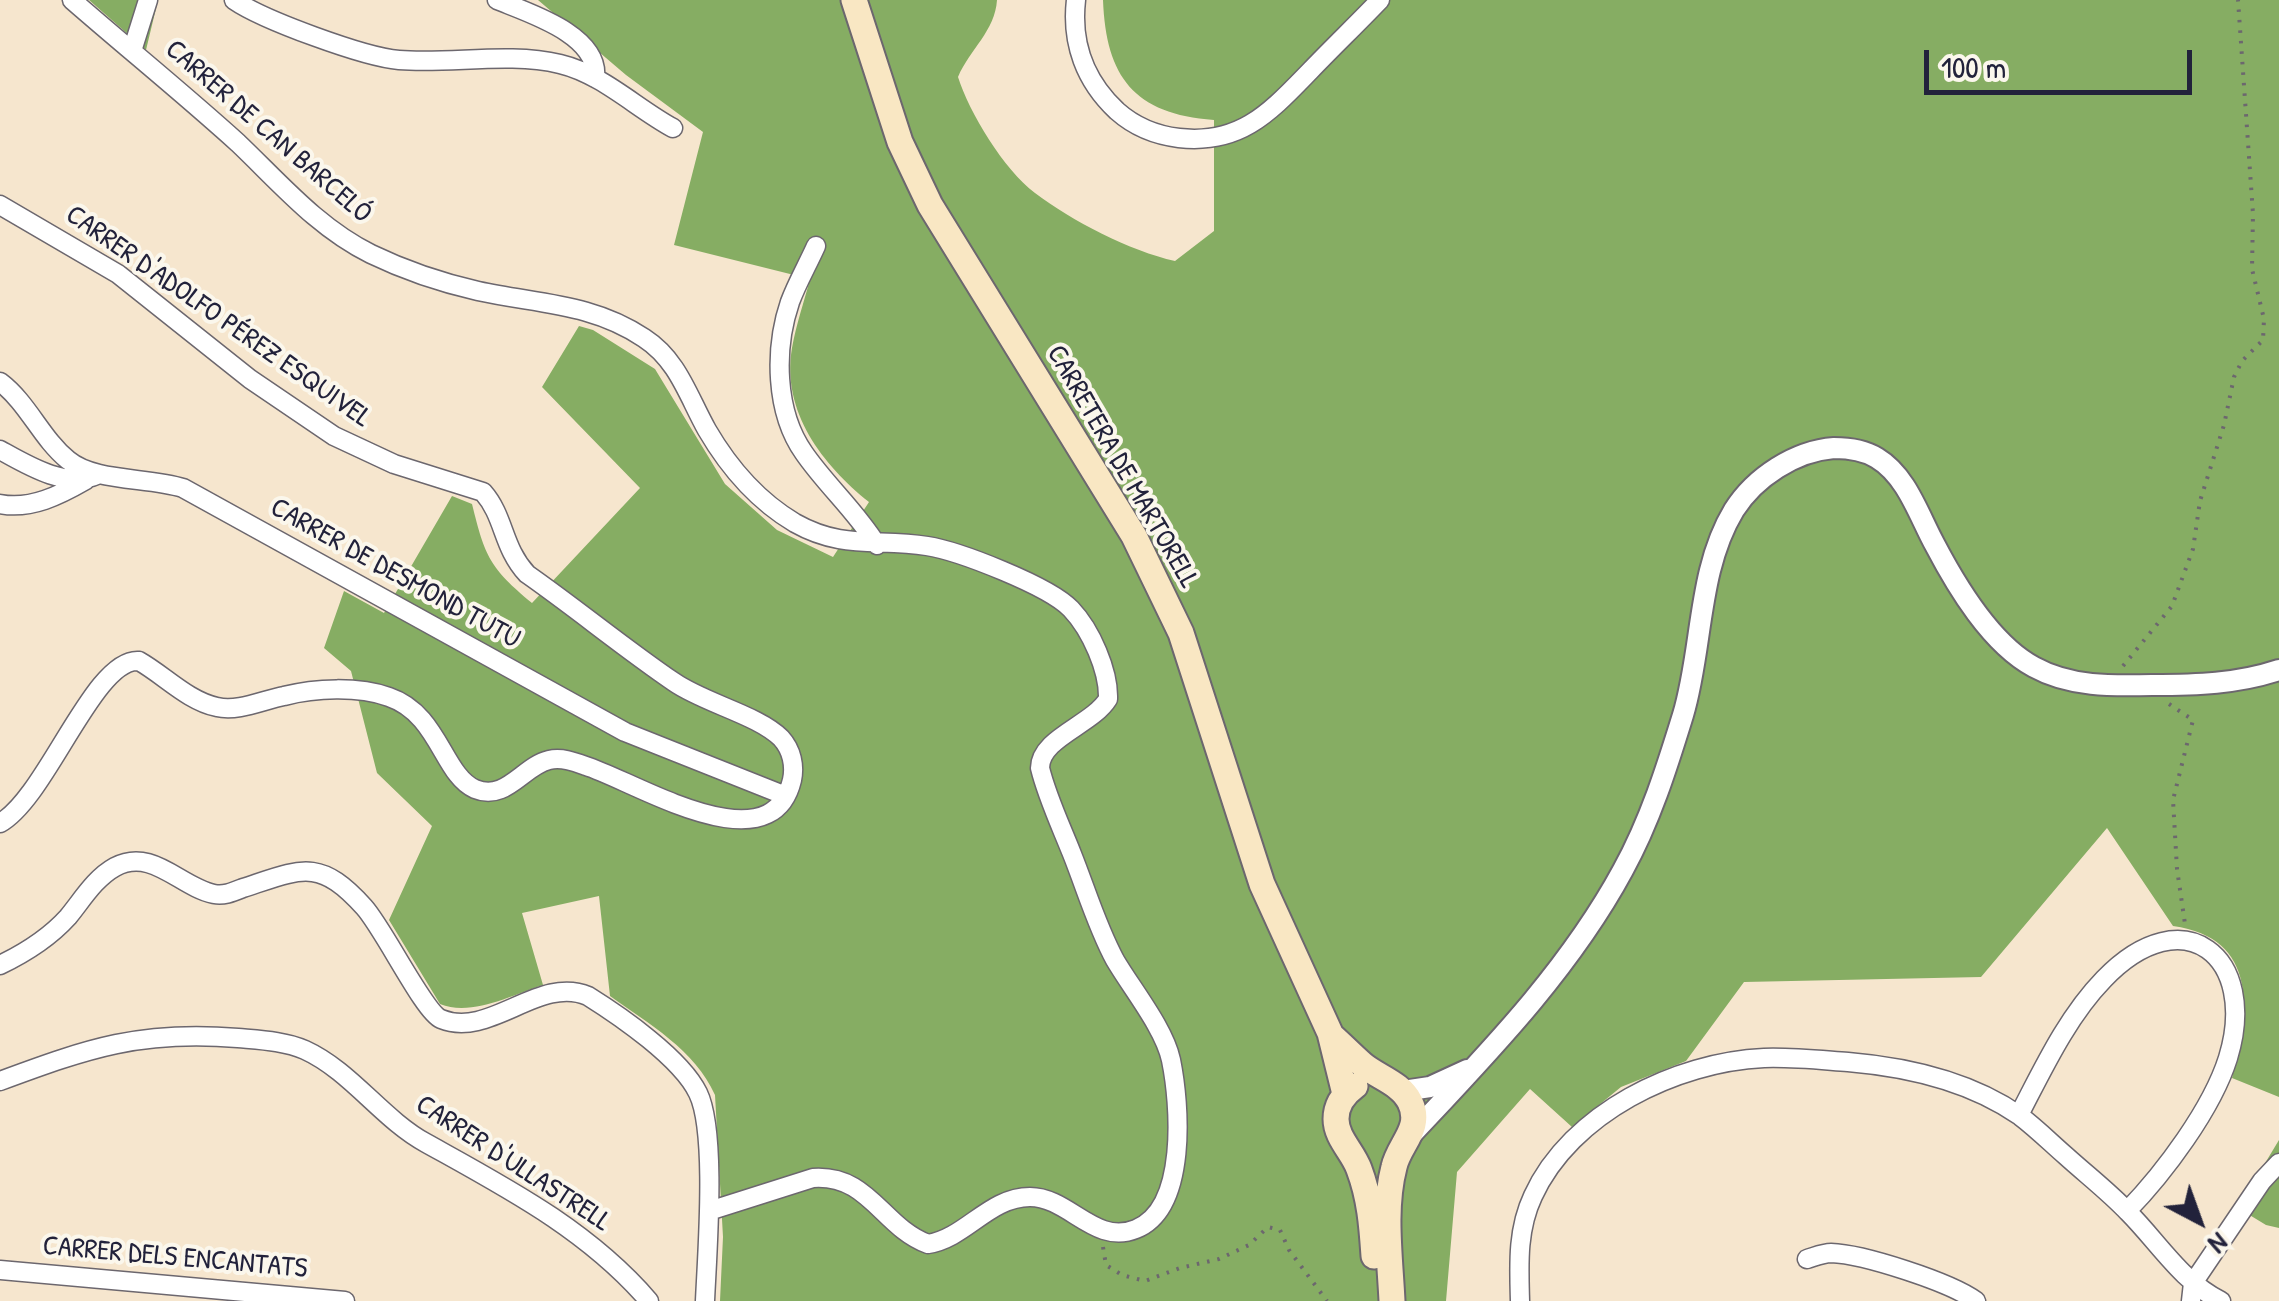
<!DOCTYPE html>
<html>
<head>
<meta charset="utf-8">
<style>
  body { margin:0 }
  #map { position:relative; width:2279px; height:1301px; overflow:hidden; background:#f6e6ce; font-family:"Patrick Hand",sans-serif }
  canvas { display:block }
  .north { position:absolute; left:2149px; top:1171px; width:100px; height:100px; -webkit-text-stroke:8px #fbf7ec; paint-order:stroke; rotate:139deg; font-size:28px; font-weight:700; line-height:40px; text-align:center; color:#22223b }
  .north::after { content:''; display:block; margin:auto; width:35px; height:45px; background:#22223b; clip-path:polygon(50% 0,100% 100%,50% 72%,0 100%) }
  .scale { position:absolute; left:1924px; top:50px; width:268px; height:45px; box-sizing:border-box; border:5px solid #22223b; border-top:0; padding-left:12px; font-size:30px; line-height:35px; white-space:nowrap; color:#22223b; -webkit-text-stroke:8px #fbf7ec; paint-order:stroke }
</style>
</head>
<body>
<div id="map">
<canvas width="2279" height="1301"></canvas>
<div class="north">N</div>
<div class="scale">100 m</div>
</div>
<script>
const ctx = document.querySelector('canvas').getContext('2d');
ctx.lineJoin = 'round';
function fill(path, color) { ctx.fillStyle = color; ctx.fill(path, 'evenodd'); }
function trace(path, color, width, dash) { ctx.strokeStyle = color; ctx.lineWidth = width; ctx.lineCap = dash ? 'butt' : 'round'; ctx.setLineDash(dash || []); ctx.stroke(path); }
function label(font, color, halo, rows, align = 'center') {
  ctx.font = font + ' "Patrick Hand",sans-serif'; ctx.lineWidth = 8; ctx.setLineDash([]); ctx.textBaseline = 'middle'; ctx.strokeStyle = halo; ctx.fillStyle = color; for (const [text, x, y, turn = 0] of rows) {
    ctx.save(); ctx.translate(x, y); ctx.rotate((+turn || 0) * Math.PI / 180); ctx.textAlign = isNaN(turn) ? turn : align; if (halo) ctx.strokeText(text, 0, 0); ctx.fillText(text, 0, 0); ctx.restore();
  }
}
fill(new Path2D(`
  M89 0H158L146 50Z
  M538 0H997C995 31 970 49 958 77 969 112 1004 170 1035 193 1072 221 1130 251 1175 261L1214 231V120C1134 114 1106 77 1103 0H2279V1097L2232 1078C2250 1012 2259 938 2173 926L2107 828 1981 977 1744 982 1686 1061 1621 1087 1572 1127 1530 1089 1457 1172 1446 1301H720L723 1237 715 1095C695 1050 649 1024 610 996L599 896 522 913 543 985C512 995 471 1017 440 1004L389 920 432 826 377 773 351 671 324 648 344 591 384 613 452 496 472 504C485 557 490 568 532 603L640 488 542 387 579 326 593 330 655 369 725 484 777 530 833 557 869 502C823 465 781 412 792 348 796 325 804 302 810 279L674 245 703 132 626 75Z
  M2279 1140V1228L2266 1225 2238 1208Z`), '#86ad63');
const minor = new Path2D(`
  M72 0C127 48 184 94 238 143 280 183 318 228 371 254 404 270 443 283 478 291 537 304 592 303 644 338 678 360 688 396 707 430 728 466 758 501 795 523 843 550 877 538 927 546 959 551 1049 586 1071 609 1091 630 1109 671 1108 699 1092 725 1040 738 1040 768 1047 797 1061 826 1072 854 1086 889 1097 927 1115 960 1132 989 1164 1028 1171 1060 1180 1104 1188 1208 1136 1229 1095 1246 1069 1197 1030 1197 989 1197 966 1238 928 1244 882 1227 869 1174 813 1178L709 1211
  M234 0C263 20 364 57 399 60 452 64 509 52 560 64 602 74 636 108 673 128
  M497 0C529 13 600 35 595 78
  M1076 0C1071 43 1085 81 1117 111 1135 127 1154 135 1179 138 1241 145 1270 112 1310 71 1333 47 1357 24 1380 0
  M132 51 148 0
  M0 205 118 274 250 379 334 436 394 464 483 492C505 517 502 547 527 574 577 609 624 648 674 682 704 703 758 715 781 738 792 750 795 766 792 780 771 869 634 781 586 766 575 762 562 757 549 760 523 766 506 802 475 789 443 775 439 714 389 697 358 686 315 688 284 696 263 700 238 712 217 707 188 701 164 675 139 661 94 657 47 797 0 823
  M816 246C808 264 797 283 790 302 774 349 775 412 804 453 826 485 856 511 877 545
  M0 382C28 403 41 438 68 460 94 482 148 477 183 488L625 732 786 796
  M0 450C27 465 66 489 97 475
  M0 504C31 510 60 495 86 480
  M0 965C25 953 49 938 68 917 82 900 95 878 115 867 152 847 180 887 214 894 224 896 233 892 243 888 301 869 319 857 364 907 384 929 424 1012 441 1019 490 1039 539 975 588 996 620 1016 681 1058 698 1093 717 1132 707 1254 705 1301
  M0 1081C89 1048 141 1030 238 1038 260 1040 285 1041 305 1050 351 1071 382 1119 426 1143 507 1188 588 1230 649 1301
  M2019 1115C2043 1069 2067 1017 2104 979 2184 896 2259 957 2228 1058 2212 1109 2164 1173 2127 1211
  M1807 1259C1814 1257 1823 1253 1831 1253 1863 1254 1950 1282 1976 1301
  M0 1270 345 1301
  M1520 1301C1519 1265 1517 1230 1533 1196 1571 1113 1676 1062 1764 1058 1792 1057 1820 1060 1848 1062 1907 1067 1970 1081 2020 1116 2036 1128 2051 1143 2066 1156 2087 1175 2109 1192 2128 1212 2158 1242 2182 1282 2221 1301
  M2191 1301 2193 1283 2262 1181 2279 1163`);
const tertiary = new Path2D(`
  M1403 1091 1430 1087 1467 1070
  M1411 1135C1488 1053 1569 970 1623 870 1650 821 1667 767 1683 715 1703 649 1697 571 1734 510 1755 477 1795 451 1834 448 1849 448 1864 450 1877 458 1907 476 1919 516 1935 545 1957 587 1991 644 2034 667 2070 687 2112 686 2152 685 2196 685 2237 684 2279 670`);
const secondary = new Path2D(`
  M854 0 900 142 930 205 1134 536 1181 633 1262 884 1330 1033 1345 1094
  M1333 1037C1343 1046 1352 1055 1362 1064 1377 1077 1401 1083 1410 1102 1423 1128 1399 1144 1394 1167 1383 1209 1390 1258 1392 1301
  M1355 1086C1344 1094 1336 1105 1336 1119 1336 1138 1353 1152 1359 1169 1370 1198 1372 1226 1374 1256`);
trace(minor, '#6c676e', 21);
trace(tertiary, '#6c676e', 24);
trace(secondary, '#6c676e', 29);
trace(new Path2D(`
  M2123 666 2172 606 2193 549 2200 501 2224 425 2234 377 2242 361 2263 340 2264 319 2252 269 2253 214 2238 0
  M2169 704 2193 720 2173 800 2177 869 2185 924
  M1103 1247 1106 1265 1122 1275 1145 1281 1180 1268 1219 1259 1249 1245 1268 1227 1280 1230 1289 1250 1327 1301`), '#6c676e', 4, [2.5, 8]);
trace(minor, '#fff', 18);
trace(tertiary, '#fff', 20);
trace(secondary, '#f9e7c3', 25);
label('28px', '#22223b', '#fbf7ec', [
  ["CARRER DE CAN BARCELÓ",268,132,41],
  ["CARRER D'ADOLFO PÉREZ ESQUIVEL",218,317,35],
  ["CARRETERA DE MARTORELL",1122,467,60],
  ["CARRER DE DESMOND TUTU",395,574,29],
  ["CARRER D'ULLASTRELL",513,1164,33],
  ["CARRER DELS ENCANTATS",175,1258,5]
]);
</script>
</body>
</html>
